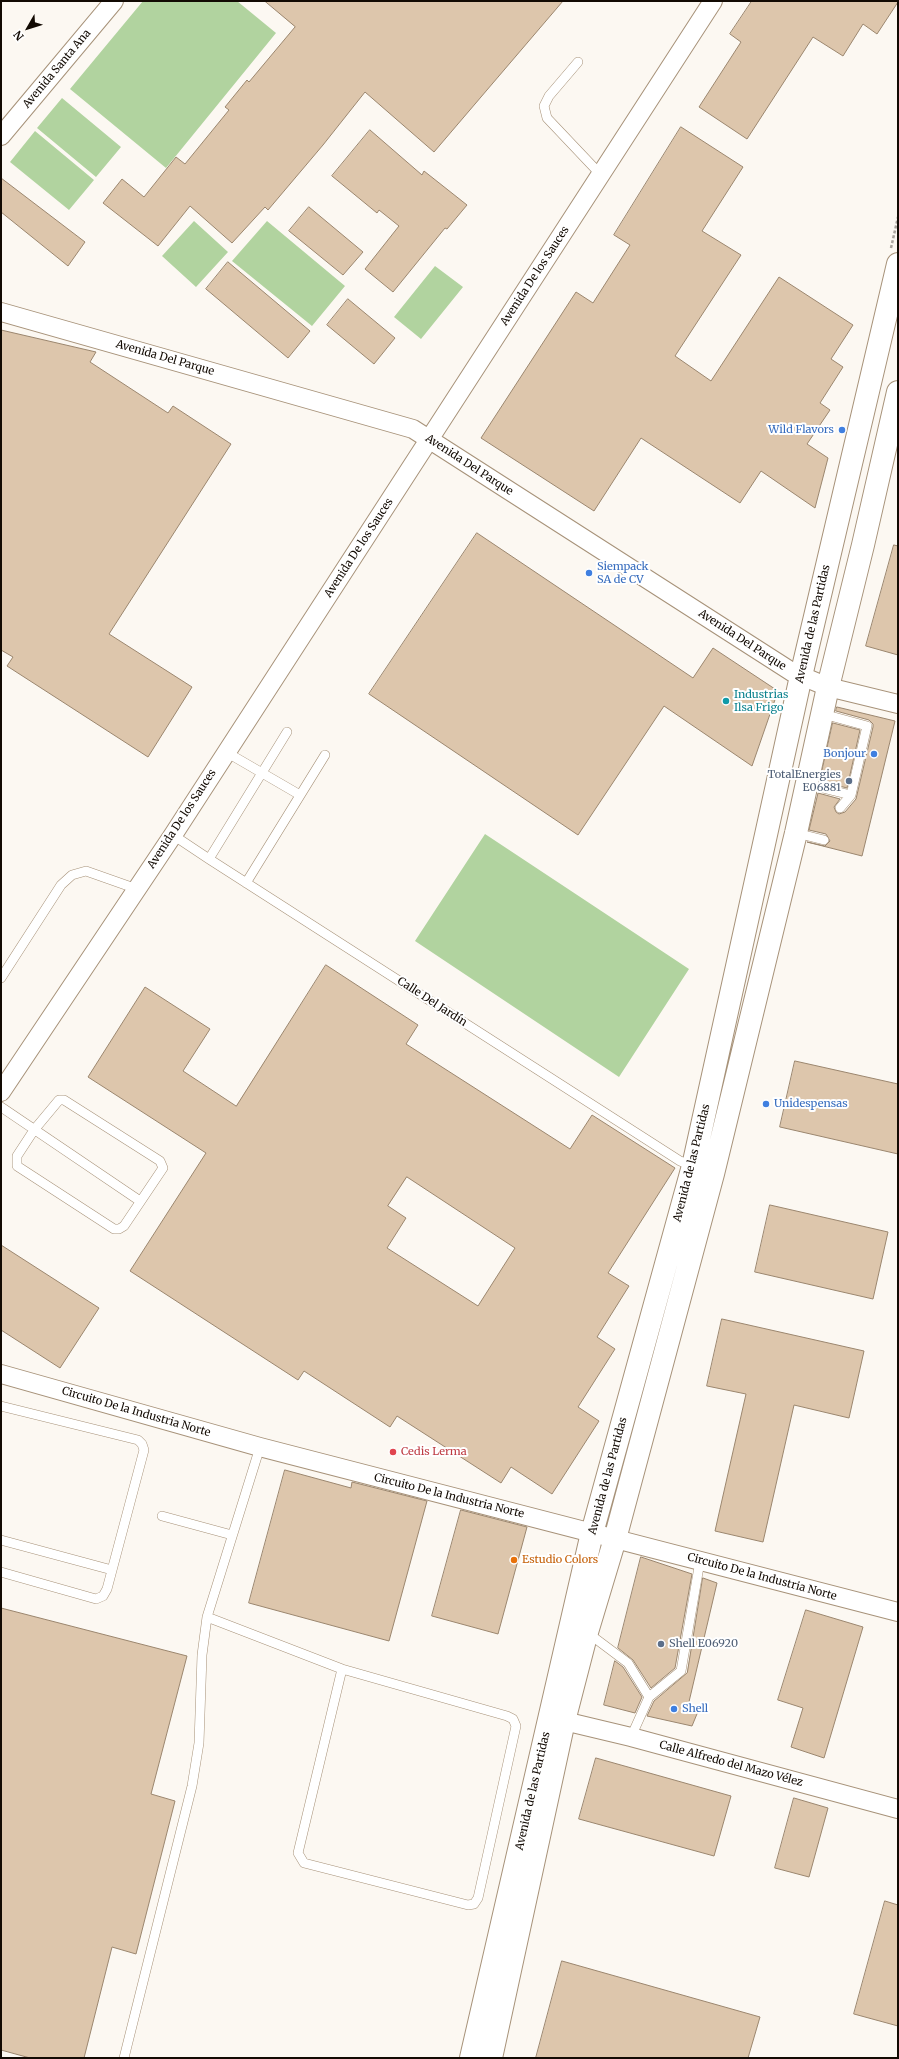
<!DOCTYPE html>
<html>
<head>
<meta charset="utf-8">
<style>
  body { margin:0 }
  #map { position:relative; width:899px; height:2059px; overflow:hidden; background:#fcf8f2; font-family:Merriweather,serif }
  canvas { display:block }
  .frame { position:absolute; inset:0; border:2px solid #120a03; pointer-events:none }
  .north { position:absolute; left:8px; top:8px; width:40px; height:40px; -webkit-text-stroke:3px #fff; paint-order:stroke; rotate:231deg; font-size:11px; font-weight:700; line-height:16px; text-align:center; color:#120a03 }
  .north::after { content:''; display:block; margin:auto; width:14px; height:18px; background:#120a03; clip-path:polygon(50% 0,100% 100%,50% 72%,0 100%) }
</style>
</head>
<body>
<div id="map">
<canvas width="899" height="2059"></canvas>
<div class="frame"></div>
<div class="north">N</div>
</div>
<script>
const ctx = document.querySelector('canvas').getContext('2d');
ctx.lineJoin = 'round';
function fill(path, color) { ctx.fillStyle = color; ctx.fill(path, 'evenodd'); }
function trace(path, color, width, dash) { ctx.strokeStyle = color; ctx.lineWidth = width; ctx.lineCap = dash ? 'butt' : 'round'; ctx.setLineDash(dash || []); ctx.stroke(path); }
function label(font, color, halo, rows, align = 'center') {
  ctx.font = font + ' Merriweather,serif'; ctx.lineWidth = 4; ctx.setLineDash([]); ctx.textBaseline = 'middle'; ctx.strokeStyle = halo; ctx.fillStyle = color; for (const [text, x, y, turn = 0] of rows) {
    ctx.save(); ctx.translate(x, y); ctx.rotate((+turn || 0) * Math.PI / 180); ctx.textAlign = isNaN(turn) ? turn : align; if (halo) ctx.strokeText(text, 0, 0); ctx.fillText(text, 0, 0); ctx.restore();
  }
}
fill(new Path2D(`
  M143 1H237L276 33 166 168 70 89Z
  M62 98 121 147 96 177 37 128Z
  M35 131 94 180 69 210 10 162Z
  M194 221 228 252 196 287 162 256Z
  M267 221 345 286 312 326 232 261Z
  M435 266 463 287 421 339 394 317Z
  M485 834 689 969 619 1077 415 941Z`), '#b1d39f');
const building = new Path2D(`
  M265 1H563L434 152 365 92 323 145 268 210 265 207 232 243 190 206 158 246 103 203 122 179 144 197 176 157 185 164 229 110 225 107 247 80 249 82 295 27Z
  M752 1H898V2L877 34 863 24 843 56 813 37 747 139 699 107 741 42 730 34Z
  M681 127 743 167 702 231 741 255 675 356 711 381 779 277 853 325 831 359 843 367 820 403 830 410 807 444 828 458 815 508 761 471 740 503 641 438 594 511 481 438 576 292 593 303 630 245 614 235Z
  M370 130 422 175 424 171 467 205 447 229 445 228 393 292 365 269 399 226 379 210 377 213 332 176Z
  M1 178 85 242 68 266 1 212Z
  M309 207 363 252 343 275 289 231Z
  M228 262 310 331 288 358 206 289Z
  M348 299 395 338 374 364 327 325Z
  M1 330 96 352 90 362 168 413 173 406 231 444 109 634 192 687 148 757 7 666 13 657 1 650Z
  M477 533 693 678 713 648 778 691 752 766 664 706 578 835 369 694Z
  M894 545 898 546V655L866 646Z
  M837 707 895 721 862 856 807 842 825 846 830 841 826 834 809 830 818 793 840 799 834 807 836 812 839 814 845 812 856 799 873 727V724L869 720 836 711Z
  M833 723 860 730 847 788 820 781Z
  M326 965 418 1025 406 1044 570 1149 592 1115 675 1168 608 1273 629 1286 597 1337 615 1349 578 1407 599 1421 552 1494 511 1467 501 1483 397 1416 390 1427 304 1371 298 1380 130 1271 206 1153 88 1077 145 987 210 1029 183 1071 236 1106ZM407 1177 515 1248 478 1306 387 1248 406 1218 388 1206Z
  M795 1061 898 1084V1154L780 1127Z
  M770 1205 888 1232 873 1299 755 1272Z
  M1 1245 99 1308 60 1368 1 1330Z
  M722 1319 864 1351 849 1418 794 1405 763 1542 715 1531 746 1394 707 1386Z
  M285 1470 351 1488 352 1482 427 1501 389 1641 249 1603Z
  M461 1510 527 1527 498 1634 432 1616Z
  M641 1557 692 1574 675 1668 651 1688 633 1660 618 1648Z
  M703 1578 717 1583 688 1706 699 1709 692 1726 647 1716 654 1701 687 1673Z
  M1 1608 187 1656 151 1794 175 1801 136 1954 112 1947 84 2058H30L1 2050Z
  M806 1610 863 1627 824 1758 791 1747 803 1708 778 1700Z
  M615 1661 623 1667 642 1697 635 1713 604 1705Z
  M596 1758 731 1796 714 1856 579 1819Z
  M794 1798 828 1808 809 1877 775 1868Z
  M885 1901 898 1905V2026L854 2014Z
  M562 1961 760 2017 748 2058H536Z`);
fill(building, '#ddc6ac');
trace(building, '#9b866e', 1);
const lane = new Path2D(`
  M578 62 549 96 544 106 547 118 601 175
  M823 714 867 726 851 795
  M226 752 300 795
  M806 784 851 795 840 808
  M796 833 824 840
  M173 835 209 859 680 1161 693 1166
  M209 859 287 732
  M246 883 325 755
  M1 978 61 885 72 875 86 871 137 889
  M59 1100H64L160 1161 163 1168 124 1226 119 1229H114L17 1166V1156L34 1130Z
  M1 1107 140 1201
  M1 1406 138 1440 142 1444 144 1450 107 1589 103 1596 96 1599 1 1572
  M162 1516 232 1535
  M1 1540 112 1570
  M207 1617 342 1669 507 1716 513 1719 516 1726 478 1898 474 1904 468 1905 304 1863 298 1853 342 1669
  M588 1633 628 1663 649 1697
  M631 1737 649 1697 681 1671 700 1561
  M124 2058 192 1786 199 1743 202 1655 207 1617 260 1447`);
const street = new Path2D(`
  M1 136 114 1
  M1 312 413 429 792 672 828 687 898 704
  M1 1092 173 835 713 1
  M1 1374 260 1447 898 1612
  M564 1721 631 1737 898 1809`);
const secondary = new Path2D(`
  M471 2058 592 1533 693 1166 801 676 898 264
  M491 2058 564 1721 587 1632 615 1539 713 1174 796 833 828 687 863 545 898 392`);
trace(lane, '#a79279', 10);
trace(street, '#a79279', 20);
trace(secondary, '#a79279', 24);
trace(new Path2D(`
  M891 248 898 217`), '#a9a49e', 2.5, [3, 2]);
trace(lane, '#fff', 9);
trace(street, '#fff', 18);
trace(secondary, '#fff', 22);
for (const [x, y, r, color] of [
  [842,430,4,"#3f7fe0"],
  [589,573,4,"#3f7fe0"],
  [726,701,4,"#0f9aa8"],
  [874,754,4,"#3f7fe0"],
  [849,781,4,"#5c6f8a"],
  [766,1104,4,"#3f7fe0"],
  [393,1452,4,"#e0444e"],
  [514,1560,4,"#e8710a"],
  [661,1644,4,"#5c6f8a"],
  [674,1709,4,"#3f7fe0"]
]) { const dot = new Path2D(); dot.arc(x, y, r, 0, 2 * Math.PI); ctx.fillStyle = color; ctx.fill(dot); trace(dot, '#fff', 1.5); }
label('11px', '#120a03', '#fff', [
  ["Avenida Santa Ana",57,69,-50],
  ["Avenida De los Sauces",535,276,-57],
  ["Avenida Del Parque",165,358,16],
  ["Avenida Del Parque",469,465,33],
  ["Avenida De los Sauces",359,548,-57],
  ["Avenida de las Partidas",813,624,-77],
  ["Avenida Del Parque",742,640,33],
  ["Avenida De los Sauces",182,819,-57],
  ["Calle Del Jardín",432,1002,33],
  ["Avenida de las Partidas",692,1163,-76],
  ["Circuito De la Industria Norte",136,1412,16],
  ["Avenida de las Partidas",608,1476,-75],
  ["Circuito De la Industria Norte",449,1496,14],
  ["Circuito De la Industria Norte",762,1577,15],
  ["Calle Alfredo del Mazo Vélez",731,1764,15],
  ["Avenida de las Partidas",533,1791,-77]
]);
label('11px', '#366cbe', '#fff', [
  ["Wild Flavors",834,430,"right"],
  ["Siempack",597,567],
  ["SA de CV",597,580],
  ["Bonjour",866,754,"right"],
  ["Unidespensas",774,1104],
  ["Shell",682,1709]
], 'left');
label('11px', '#0d838f', '#fff', [
  ["Industrias",734,695],
  ["Ilsa Frigo",734,708]
], 'left');
label('11px', '#4e5e75', '#fff', [
  ["TotalEnergies",841,775],
  ["E06881",841,788],
  ["Shell E06920",669,1644,"left"]
], 'right');
label('11px', '#be3a42', '#fff', [
  ["Cedis Lerma",401,1452]
], 'left');
label('11px', '#c56008', '#fff', [
  ["Estudio Colors",522,1560]
], 'left');
</script>
</body>
</html>
